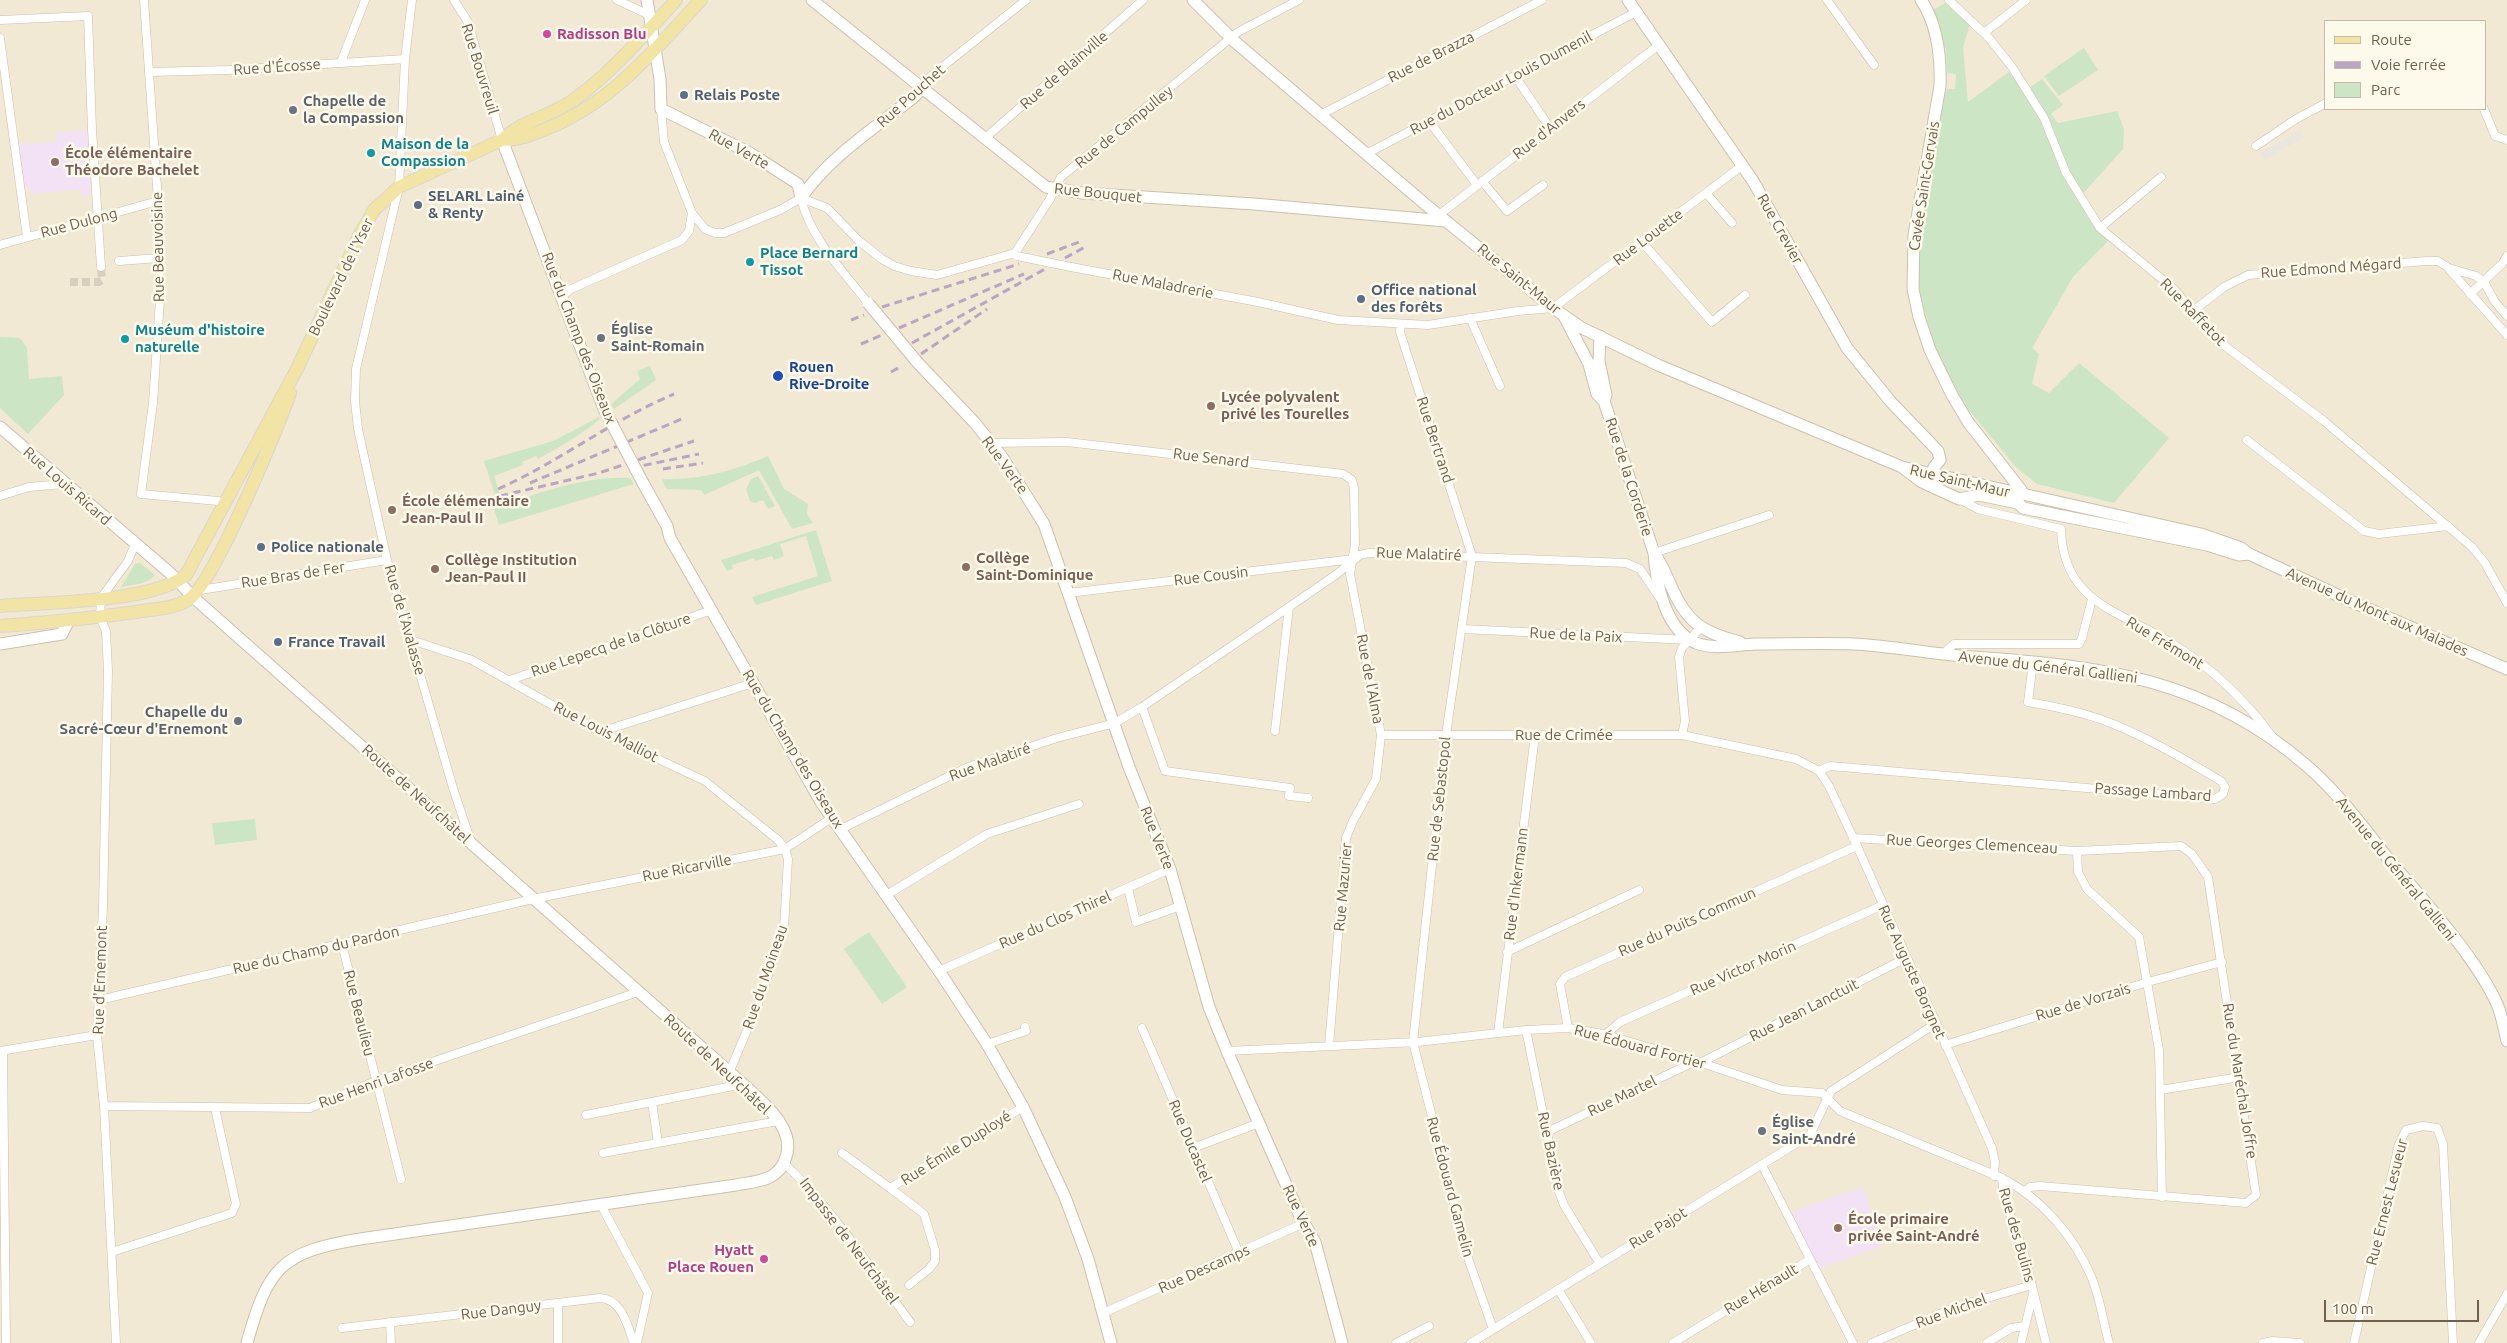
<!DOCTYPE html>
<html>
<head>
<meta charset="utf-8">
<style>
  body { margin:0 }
  #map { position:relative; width:2507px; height:1343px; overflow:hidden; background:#faf6e5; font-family:Ubuntu,sans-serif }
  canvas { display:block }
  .legend { position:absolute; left:2324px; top:20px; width:162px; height:90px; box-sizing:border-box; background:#fdf9eb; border:1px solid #c5bcac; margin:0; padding:6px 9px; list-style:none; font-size:15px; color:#70604d }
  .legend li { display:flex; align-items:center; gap:10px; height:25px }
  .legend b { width:25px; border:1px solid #c5bcac }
  .scale { position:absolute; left:2324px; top:1300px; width:155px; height:22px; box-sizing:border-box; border:2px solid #70604d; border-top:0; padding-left:6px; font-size:15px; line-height:18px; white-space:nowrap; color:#70604d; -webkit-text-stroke:4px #fdf9eb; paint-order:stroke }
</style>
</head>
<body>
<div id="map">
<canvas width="2507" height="1343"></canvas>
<ul class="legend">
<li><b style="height:6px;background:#f2e4a4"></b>Route</li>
<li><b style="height:6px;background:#baa5c2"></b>Voie ferrée</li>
<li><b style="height:14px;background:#cce6c5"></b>Parc</li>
</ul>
<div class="scale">100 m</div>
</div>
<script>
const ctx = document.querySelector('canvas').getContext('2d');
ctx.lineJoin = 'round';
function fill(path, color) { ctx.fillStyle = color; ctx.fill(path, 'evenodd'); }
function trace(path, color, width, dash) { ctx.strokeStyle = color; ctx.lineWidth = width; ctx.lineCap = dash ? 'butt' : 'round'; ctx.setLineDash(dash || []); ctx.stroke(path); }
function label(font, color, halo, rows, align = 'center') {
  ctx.font = font + ' Ubuntu,sans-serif'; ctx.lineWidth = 5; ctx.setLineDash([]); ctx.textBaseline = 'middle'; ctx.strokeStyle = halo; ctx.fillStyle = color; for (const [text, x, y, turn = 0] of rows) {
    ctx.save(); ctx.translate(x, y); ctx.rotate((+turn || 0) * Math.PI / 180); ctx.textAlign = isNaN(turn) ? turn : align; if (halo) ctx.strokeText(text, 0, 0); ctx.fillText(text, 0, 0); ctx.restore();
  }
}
fill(new Path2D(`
  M0 0H2507V1343H0ZM2326 21H2486V109H2326Z`), '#f1e9d4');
fill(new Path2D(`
  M2300 130 2304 137 2265 160 2260 153Z`), '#eae6df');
fill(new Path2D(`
  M87 130 91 195 81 196 80 189 32 194 31 187 25 188 19 144 56 142V133Z
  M1863 1187 1882 1246 1819 1268 1792 1212Z`), '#f3e2f6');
fill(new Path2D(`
  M1947 2 1970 25 1963 47 1968 102 2009 72 2029 88 2042 79 2063 105 2051 114 2058 123 2117 111 2124 129 2123 149 2079 198 2108 241 2073 277 2032 348 2039 354 2032 384 2049 393 2079 363 2169 438 2114 503 2037 484 2016 467 1969 410 1950 380 1935 347 1918 290 1919 236 1944 99 1947 89H1955L1956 74 1947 73 1946 50 1933 10Z
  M2084 48 2098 70 2059 96 2044 76Z
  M0 337 20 338 27 348 29 379 62 376 64 395 28 434 0 408Z
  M650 366 656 380 614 409 611 404 640 379 637 371Z
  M599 417 600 419C581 435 560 447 538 459L536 456 522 462 523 465 494 476 503 505C545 491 585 476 630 478L634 484 499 525 492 502 497 501 484 461 553 441Z
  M768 456 784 489 808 504 807 514 813 523 792 529 759 470 704 495 701 490 667 489 662 481 663 479C704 479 730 472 768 456Z
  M758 476 775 506 768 509 763 500 755 503 750 501 746 489 751 479Z
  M816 530 832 581 756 605 752 597 818 576 806 536 780 544 784 556 774 560 772 556 755 561 754 558 732 565 733 569 727 571 721 560Z
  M140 563 155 575C147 585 134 584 121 587L135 564Z
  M255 819 257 840 215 845 212 823Z
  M869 932 907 987 882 1004 844 949Z`), '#cce6c5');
trace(new Path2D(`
  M70 282H99L102 280 101 267`), '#d8d0bf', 8, [8, 4]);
const street = new Path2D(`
  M144 0 158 201 160 300 153 403 141 494 218 501 223 505
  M412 0 405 59 399 187 356 369 355 401 358 429 387 560 453 788 471 842
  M454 0 468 22 502 140
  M617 0 649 15
  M1827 0 1874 65
  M1949 0 1989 38 2012 67 2044 118 2066 173 2100 228 2174 289 2217 340 2324 421 2472 547 2485 563 2507 603
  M0 20 88 16 92 130 101 267
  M1984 33 2026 0
  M0 38 27 237
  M341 62 365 0
  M149 72 228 70 405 59
  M1515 76 1550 128
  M921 89 926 80 1026 0
  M661 109 664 142 692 213 705 229 715 233H724L780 210 801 198
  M2484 109 2495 136 2507 140
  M1320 115 1542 0
  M1429 121 1477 185
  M984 139 1143 0
  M2256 146 2296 119 2326 103
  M1366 154 1636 12
  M1482 181 1507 211 1543 185
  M1706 193 1732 223
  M801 198 827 208 858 240 882 259 894 266 911 271 937 275 1015 253 1017 255
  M801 198C810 238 843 271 868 303
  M1439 215 1660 44
  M2100 228 2161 177
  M1642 242 1712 322 1745 295
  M0 245 158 201
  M1015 253 1050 199 1061 177 1238 32 1299 0
  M119 261 159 258
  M1071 267 1258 302 1338 320 1428 325 1518 311 1553 308 1743 165
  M2449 269 2507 335
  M2470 294 2502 264 2507 256
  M562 296 571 289 682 240 689 231 692 213
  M2193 311 2224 287 2248 275 2427 261H2438L2449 268 2476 276 2484 282 2495 302 2507 316
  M1470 318 1500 386
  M1401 324 1400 332 1472 556 1446 735 1413 1042 1468 1258 1493 1329
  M2247 440 2364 531 2379 534 2448 526
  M989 443 1067 442 1343 474 1352 480 1354 488 1355 544 1350 574 1381 735 1376 779 1353 821 1346 838 1329 1046
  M0 496 29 487 64 484
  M1959 499 1978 509 2061 529C2063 604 2121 611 2173 644 2212 668 2244 699 2271 735
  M1654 553 1769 515
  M200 590 387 560
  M1068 593 1354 559
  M1462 629 1689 640
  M411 640 472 660 600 732 705 781 778 840 785 849 788 859 784 928 758 1004 729 1073
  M1943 654 1954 644H2079L2082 638 2092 599
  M510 680 712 610
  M1142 707 1165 771 1290 788 1289 796 1308 798
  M1275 731 1289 607
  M600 732 753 683
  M1381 735H1682L1796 759 1819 771 1829 786 1857 846 1992 1148 1995 1162 1994 1176
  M1682 735 1685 721 1679 657 1682 648 1701 627
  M1819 771 1830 766 2215 799 2223 794 2225 787 2221 781C2182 758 2142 734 2100 719 2076 711 2052 706 2028 702L2033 662
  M841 829 968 767 1057 738 1115 723 1142 707 1289 607 1337 574 1360 555 1369 553 1626 563 1640 569 1661 600
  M1853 838 2077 851 2078 872 2087 889 2139 937 2159 1050 2162 1197
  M1128 888 1136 922 1180 906
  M885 896 987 834 1079 804
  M342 944 401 1179
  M1507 952 1639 890
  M939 971 1170 869
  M99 1000 533 899 785 849 833 817
  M1142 1028 1239 1253
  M1568 1028 1560 984 1565 977 1857 846
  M1526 1030 1559 1192 1564 1205 1600 1264
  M1498 1033 1535 735
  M1605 1035 1620 1022 1883 905
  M987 1044 1026 1031 1025 1027
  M1945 1045 2148 982 2222 962
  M0 1051 97 1035
  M3 1051 6 1343
  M1227 1051 1417 1042 1526 1030 1568 1028 1603 1034 1696 1061 1782 1090 1822 1093 1840 1111 2002 1178C2042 1199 2073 1235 2091 1276 2100 1297 2103 1321 2109 1343
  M1702 1062 1906 958
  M2160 1090 2240 1077
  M652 1102 658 1143
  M104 1106 310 1108 376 1081 638 992
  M586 1115 743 1084
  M1547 1132 1696 1061
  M1193 1148 1259 1123
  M603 1153 778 1121
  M842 1153 890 1188 1023 1107
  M784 1163C831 1207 872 1270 910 1322
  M1762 1165 1853 1343
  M2002 1178 2004 1198 2024 1253 2046 1343
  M890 1188 924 1214 935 1250V1261L929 1269 909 1285
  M2024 1191 2030 1187 2040 1186 2246 1203 2256 1195 2208 877 2192 854 2181 846 2077 851
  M601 1205 648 1293 637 1343
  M112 1252 232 1213 236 1204 215 1108
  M1558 1289 1591 1343
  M558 1303V1343
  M1103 1313 1304 1223
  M390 1322 391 1343
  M342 1328 600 1298C622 1299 627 1325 634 1343
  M116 1343 104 1106 97 1035 103 907 108 671 106 631 100 617 101 598 128 561 135 544
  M1396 1343 1429 1326
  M1471 1343 1810 1135 1831 1091 1935 1024
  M1673 1343 1809 1260
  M1872 1343 1956 1307 2032 1285
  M1987 1343 2011 1328 2024 1326
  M2021 1343 2033 1294
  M2263 1343 2272 1341 2300 1343
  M2354 1343 2399 1144 2406 1130 2423 1126 2437 1128 2443 1144 2453 1343
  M2479 1343 2507 1294`);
const secondary = new Path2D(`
  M647 0 660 79 661 109 750 153 798 184 801 198
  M812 0 1046 187 1082 193 1254 204 1445 221
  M1193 0 1234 41 1425 204 1553 308 1582 328 1658 365 1902 467 2201 534 2241 548 2249 554 2348 600 2507 669
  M1628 0 1753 181 1847 348 1891 402 1938 451 1940 460 1934 467 1936 488
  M1921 0C1938 25 1941 57 1940 86L1914 235 1913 289 1919 317 1930 350 1952 395 1968 422 2021 490 2022 495
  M502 140 604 409
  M801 198C829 157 876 127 914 97L921 89
  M1565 318 1589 364 1597 394 1604 401 1654 553C1656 583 1665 630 1696 643 1715 650 1735 645 1755 644 1788 644 1821 643 1853 644 1893 646 1933 654 1973 657 2101 666 2206 678 2307 766 2337 792 2362 825 2386 856 2421 898 2475 955 2497 1004 2502 1015 2504 1029 2507 1041
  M1600 336 1599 361 1606 395 1604 401
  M918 363 975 423 1002 457 1044 524 1129 767 1170 869 1209 1007 1227 1051 1300 1216 1315 1242 1342 1343
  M0 427 170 573 193 597 743 1084C763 1103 798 1129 785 1160 783 1167 776 1174 770 1177 760 1182 746 1183 736 1185L360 1239C281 1252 268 1267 247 1343
  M1902 467 1922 482 1959 499 1979 495 2018 503 2023 508 2207 545 2239 555 2248 554
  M643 483 667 526 670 538 821 802 939 971 987 1044 1023 1107 1065 1197 1088 1259 1111 1343
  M1654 553C1662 564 1666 575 1672 588 1687 623 1704 633 1740 642
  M0 644 62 634 69 620`);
const primary = new Path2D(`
  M502 140C519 140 531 135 546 129 612 103 654 50 701 0
  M0 606C46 602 152 603 186 575L297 369 359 236 374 210 399 187 502 140C522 120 549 117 572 101 606 78 648 31 676 0
  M0 626C46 623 91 618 136 612 153 609 173 609 188 600 214 584 277 429 290 393`);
trace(street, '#cabfac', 9);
trace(secondary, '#cdc0ab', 13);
trace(primary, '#dad6d1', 14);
trace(street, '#fff', 8);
trace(secondary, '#fff', 11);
trace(primary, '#f2e4a4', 12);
trace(new Path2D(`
  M1047 254 1082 241
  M1065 258 1085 247
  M882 307 1019 264
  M851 320 864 315
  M899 328 1024 274
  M912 343 1045 269
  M861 344 882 335
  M921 354 987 309
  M891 372 902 366
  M631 468 699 454
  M663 469 703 463
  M530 483 684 418
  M498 489C559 462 612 420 674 394
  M500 496 599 473 694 441`), '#baa5c2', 3, [8, 5]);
const streetBridge = new Path2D(`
  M1017 256 1071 267`);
const secondaryBridge = new Path2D(`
  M868 303 918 363
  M604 409 643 483`);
trace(streetBridge, '#cabfac', 9, []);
trace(secondaryBridge, '#cdc0ab', 13, []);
trace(streetBridge, '#fff', 8);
trace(secondaryBridge, '#fff', 11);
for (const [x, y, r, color] of [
  [547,34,5,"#d1479c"],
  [684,95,5,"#5c6f8a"],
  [293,110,5,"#6b7280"],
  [371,153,5,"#0f9aa8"],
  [55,162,5,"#8d6e63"],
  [418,205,5,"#5c6f8a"],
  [750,262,5,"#0f9aa8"],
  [1361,299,5,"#5c6f8a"],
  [601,338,5,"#6b7280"],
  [125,339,5,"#0f9aa8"],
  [778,376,6,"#1a4fb4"],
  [1211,406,5,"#8d6e63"],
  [392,510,5,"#8d6e63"],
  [261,547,5,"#5c6f8a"],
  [966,567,5,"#8d6e63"],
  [435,569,5,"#8d6e63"],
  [278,642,5,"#5c6f8a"],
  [238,721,5,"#6b7280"],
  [1762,1131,5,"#6b7280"],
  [1838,1228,5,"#8d6e63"],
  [764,1259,5,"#d1479c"]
]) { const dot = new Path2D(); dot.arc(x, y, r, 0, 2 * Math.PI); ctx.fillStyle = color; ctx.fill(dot); trace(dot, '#fdf9eb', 2); }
label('bold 15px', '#b23c85', '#fdf9eb', [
  ["Radisson Blu",557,34],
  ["Hyatt",754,1250,"right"],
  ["Place Rouen",754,1267,"right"]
], 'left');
label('15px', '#70604d', '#fdf9eb', [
  ["Rue de Brazza",1431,57,-27],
  ["Rue d'Écosse",277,67,-4],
  ["Rue Bouvreuil",480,69,73],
  ["Rue de Blainville",1064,70,-41],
  ["Rue du Docteur Louis Dumenil",1501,83,-28],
  ["Rue Pouchet",911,96,-42],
  ["Rue de Campulley",1124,127,-39],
  ["Rue d'Anvers",1549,129,-38],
  ["Rue Verte",739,149,29],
  ["Cavée Saint-Gervais",1924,186,-81],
  ["Rue Bouquet",1098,193,6],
  ["Rue Dulong",79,223,-15],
  ["Rue Crevier",1780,229,61],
  ["Rue Louette",1648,237,-37],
  ["Rue Beauvoisine",158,247,-91],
  ["Rue Edmond Mégard",2331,268,-4],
  ["Boulevard de l'Yser",341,277,-64],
  ["Rue Saint-Maur",1519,279,39],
  ["Rue Maladrerie",1163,284,11],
  ["Rue Raffetot",2193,312,46],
  ["Rue du Champ des Oiseaux",579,338,69],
  ["Rue Bertrand",1435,440,72],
  ["Rue Senard",1211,458,7],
  ["Rue Verte",1005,465,54],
  ["Rue de la Corderie",1629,477,72],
  ["Rue Saint-Maur",1960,481,13],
  ["Rue Louis Ricard",67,486,41],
  ["Rue Malatiré",1419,554,2],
  ["Rue Bras de Fer",293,575,-9],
  ["Rue Cousin",1211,576,-7],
  ["Avenue du Mont aux Malades",2377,612,24],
  ["Rue de l'Avalasse",405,620,74],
  ["Rue de la Paix",1576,635,3],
  ["Rue Frémont",2165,643,31],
  ["Rue Lepecq de la Clôture",611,645,-19],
  ["Avenue du Général Gallieni",2048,667,7],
  ["Rue de l'Alma",1370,679,79],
  ["Rue Louis Malliot",606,732,27],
  ["Rue de Crimée",1564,735],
  ["Rue du Champ des Oiseaux",793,749,59],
  ["Rue Malatiré",990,762,-20],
  ["Passage Lambard",2153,792,4],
  ["Route de Neufchâtel",416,794,42],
  ["Rue de Sebastopol",1439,799,-84],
  ["Rue Verte",1157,838,68],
  ["Rue Georges Clemenceau",1972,844,3],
  ["Rue Ricarville",687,868,-11],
  ["Avenue du Général Gallieni",2396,869,51],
  ["Rue d'Inkermann",1516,884,-83],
  ["Rue Mazurier",1343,887,-85],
  ["Rue du Clos Thirel",1055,920,-24],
  ["Rue du Puits Commun",1687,922,-24],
  ["Rue du Champ du Pardon",316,950,-13],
  ["Rue Victor Morin",1743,968,-24],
  ["Rue Auguste Borgnet",1912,972,66],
  ["Rue du Moineau",765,977,-71],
  ["Rue d'Ernemont",100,980,-88],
  ["Rue de Vorzais",2083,1002,-17],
  ["Rue Jean Lanctuit",1804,1010,-27],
  ["Rue Beaulieu",359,1013,76],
  ["Rue Édouard Fortier",1640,1047,15],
  ["Route de Neufchâtel",717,1064,43],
  ["Rue du Maréchal Joffre",2240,1081,81],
  ["Rue Henri Lafosse",376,1083,-20],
  ["Rue Martel",1622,1096,-26],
  ["Rue Ducastel",1190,1141,67],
  ["Rue Émile Duployé",956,1148,-32],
  ["Rue Bazière",1551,1151,78],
  ["Rue Édouard Gamelin",1450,1187,75],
  ["Rue Ernest Lesueur",2387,1202,-76],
  ["Rue Verte",1301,1216,65],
  ["Rue Pajot",1658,1228,-32],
  ["Rue des Bulins",2017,1235,74],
  ["Impasse de Neufchâtel",849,1241,53],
  ["Rue Descamps",1204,1269,-24],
  ["Rue Hénault",1761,1289,-31],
  ["Rue Danguy",501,1310,-7],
  ["Rue Michel",1951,1311,-20]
]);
label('bold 15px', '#4e5e75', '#fdf9eb', [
  ["Relais Poste",694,95],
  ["SELARL Lainé",428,196],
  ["& Renty",428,213],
  ["Office national",1371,290],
  ["des forêts",1371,307],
  ["Police nationale",271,547],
  ["France Travail",288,642]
], 'left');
label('bold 15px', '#5b616d', '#fdf9eb', [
  ["Chapelle de",303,101],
  ["la Compassion",303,118],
  ["Église",611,329],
  ["Saint-Romain",611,346],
  ["Chapelle du",228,712,"right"],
  ["Sacré-Cœur d'Ernemont",228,729,"right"],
  ["Église",1772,1122],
  ["Saint-André",1772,1139]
], 'left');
label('bold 15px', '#0d838f', '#fdf9eb', [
  ["Maison de la",381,144],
  ["Compassion",381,161],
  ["Place Bernard",760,253],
  ["Tissot",760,270],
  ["Muséum d'histoire",135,330],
  ["naturelle",135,347]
], 'left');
label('bold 15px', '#785e54', '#fdf9eb', [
  ["École élémentaire",65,153],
  ["Théodore Bachelet",65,170],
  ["Lycée polyvalent",1221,397],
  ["privé les Tourelles",1221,414],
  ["École élémentaire",402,501],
  ["Jean-Paul II",402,518],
  ["Collège",976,558],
  ["Saint-Dominique",976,575],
  ["Collège Institution",445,560],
  ["Jean-Paul II",445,577],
  ["École primaire",1848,1219],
  ["privée Saint-André",1848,1236]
], 'left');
label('bold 15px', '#164399', '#fdf9eb', [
  ["Rouen",789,367],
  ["Rive-Droite",789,384]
], 'left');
</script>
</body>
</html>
